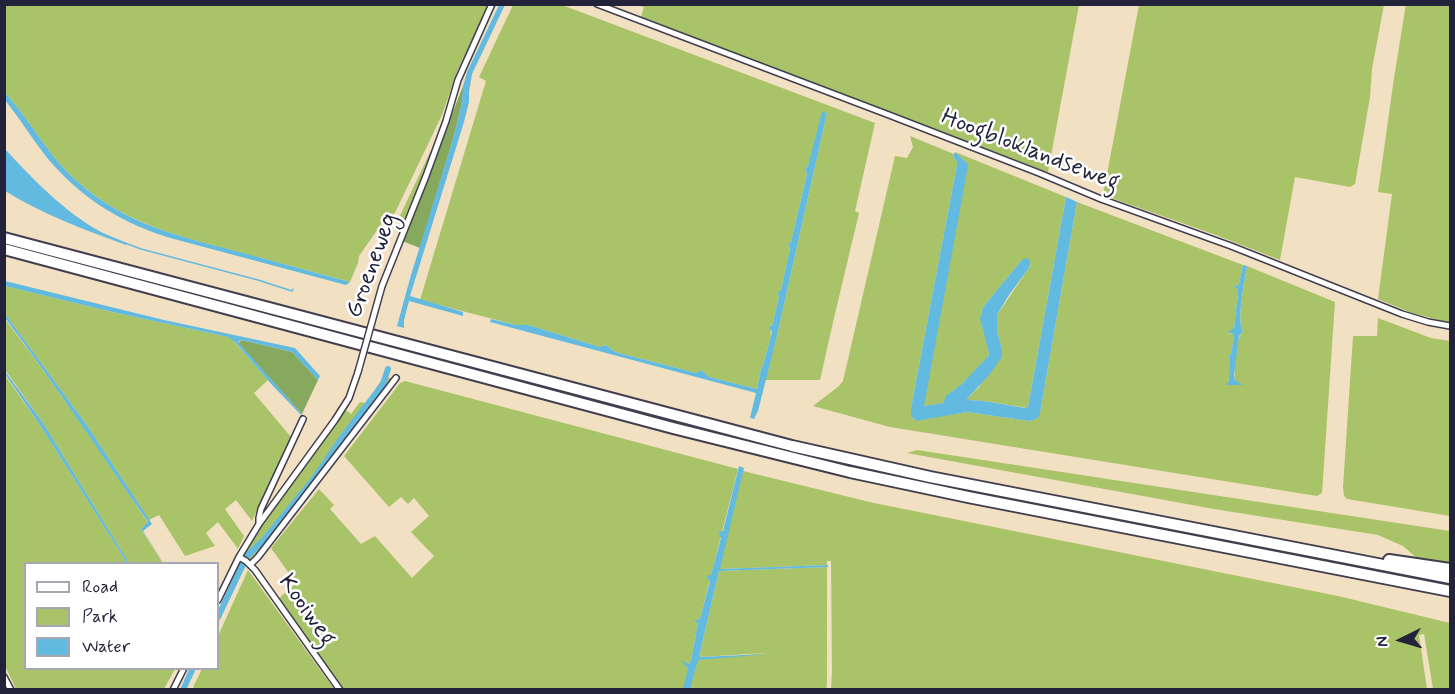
<!DOCTYPE html>
<html>
<head>
<meta charset="utf-8">
<style>
  body { margin:0 }
  #map { position:relative; width:1455px; height:694px; overflow:hidden; background:#f2e0c2; font-family:Mynerve,sans-serif }
  canvas { display:block }
  .frame { position:absolute; inset:0; border:6px solid #22223b; pointer-events:none }
  .legend { position:absolute; left:24px; top:562px; width:195px; height:108px; box-sizing:border-box; background:#fff; border:2px solid #a7a7b1; margin:0; padding:8px 10px; list-style:none; font-size:18px; color:#22223b }
  .legend li { display:flex; align-items:center; gap:12px; height:30px }
  .legend b { width:30px; border:2px solid #a7a7b1 }
  .north { position:absolute; left:1371px; top:610px; width:60px; height:60px; -webkit-text-stroke:4px #fff; paint-order:stroke; rotate:265deg; font-size:16px; font-weight:700; line-height:24px; text-align:center; color:#22223b }
  .north::after { content:''; display:block; margin:auto; width:21px; height:27px; background:#22223b; clip-path:polygon(50% 0,100% 100%,50% 72%,0 100%) }
</style>
</head>
<body>
<div id="map">
<canvas width="1455" height="694"></canvas>
<div class="frame"></div>
<ul class="legend">
<li><b style="height:8px;background:#fff"></b>Road</li>
<li><b style="height:16px;background:#a9c369"></b>Park</li>
<li><b style="height:16px;background:#63bae0"></b>Water</li>
</ul>
<div class="north">N</div>
</div>
<script>
const ctx = document.querySelector('canvas').getContext('2d');
ctx.lineJoin = 'round';
function fill(path, color) { ctx.fillStyle = color; ctx.fill(path, 'evenodd'); }
function trace(path, color, width, dash) { ctx.strokeStyle = color; ctx.lineWidth = width; ctx.lineCap = dash ? 'butt' : 'round'; ctx.setLineDash(dash || []); ctx.stroke(path); }
function label(font, color, halo, rows, align = 'center') {
  ctx.font = font + ' Mynerve,sans-serif'; ctx.lineWidth = 5; ctx.setLineDash([]); ctx.textBaseline = 'middle'; ctx.strokeStyle = halo; ctx.fillStyle = color; for (const [text, x, y, turn = 0] of rows) {
    ctx.save(); ctx.translate(x, y); ctx.rotate((+turn || 0) * Math.PI / 180); ctx.textAlign = isNaN(turn) ? turn : align; if (halo) ctx.strokeText(text, 0, 0); ctx.fillText(text, 0, 0); ctx.restore();
  }
}
fill(new Path2D(`
  M1406 4 1450 5V323L1412 313 1378 299 1392 194 1378 192 1394 78Z
  M5 5H489L458 69 442 115 392 219 387 216 359 256 358 263 350 282C311 271 273 261 234 251 175 235 124 223 77 181 48 156 31 121 5 93Z
  M513 5H562L875 123 855 211 859 213 834 318 820 380H765L776 340 827 113 808 166 805 169 807 174 791 242 788 244 790 249 781 290 777 293 779 296 773 323 770 326 771 336 763 365C760 369 759 382 757 389L709 377 701 370 696 373 615 352 606 345 600 347 528 325H516L420 300 486 81 479 77Z
  M637 5H1079L1048 172 641 17 644 7Z
  M1139 5H1384L1372 69 1370 97 1355 184 1350 187 1295 177 1280 260 1216 235 1103 195Z
  M441 129V130L403 226 397 222Z
  M910 136 954 154 953 156 957 162V165L911 408 914 420 967 412 1029 421 1036 419 1040 413 1077 202 1243 265 1239 284 1234 287 1237 289 1238 293 1234 328 1229 333 1233 334 1234 337 1231 354 1228 357 1230 359C1230 366 1232 378 1227 384L1237 382 1235 380C1234 368 1235 339 1243 331 1236 319 1245 282 1247 266L1335 302 1322 493 1317 496 890 427 813 406 839 386 843 381 895 156 907 158 913 147Z
  M955 152 1066 197 1028 407 1027 408 984 401 967 400V399L979 387 1002 350 997 330V315L1031 265 1021 261 983 307C977 324 988 339 989 355 981 364 973 374 964 382 957 389 946 394 943 403L925 406 923 405 967 163Z
  M5 286 112 312 228 337 232 339 268 380 254 393 291 437 252 521 236 500 225 509 244 536 238 549 218 522 206 533 215 546 185 556 159 515 149 520 86 424 5 314Z
  M4 318C55 384 102 453 148 523L141 529 163 563H129L43 423 5 370Z
  M1378 318 1431 338 1450 341V516L1347 499 1344 496 1343 487 1353 336H1377Z
  M4 374 42 428 127 563 26 564V668L175 669 164 689H16L5 666Z
  M384 376 393 379 257 556 249 560 243 556 253 537 346 410 351 414 360 402 366 403Z
  M405 381 738 469 700 619 698 623 691 661 688 664 691 669 693 660 767 653 699 657 719 571 827 567V685L826 690 341 689 277 600 296 583 271 548 319 489 334 505 330 509 361 544 375 536 412 578 434 556 411 532 429 516 414 498 408 504 401 497 389 507 344 456 400 383Z
  M917 450 1450 531V563L1418 559 1403 546 1378 535 1214 509 907 453Z
  M743 471 874 503 1338 596 1450 623V689H1433L1424 634 1419 635 1427 689H831L832 671 831 561H827V565L719 569Z
  M248 570 334 689H195L193 687 202 669 218 668V636Z`), '#a9c369');
fill(new Path2D(`
  M465 81 461 107 454 136 420 248 402 241Z
  M242 340 292 352 318 380 302 414 238 343Z`), '#86a95d');
fill(new Path2D(`
  M499 5H505L472 74 469 92V102L464 122 410 296 463 312V316L409 301 404 320V328L397 326 411 275 454 136 461 107 463 87 467 72Z
  M5 93C31 121 48 156 77 181 125 225 182 237 243 253 279 263 314 272 350 282L346 285 174 239C124 225 82 199 48 159 33 140 20 119 5 100Z
  M822 112 827 113 776 340 758 411 754 419 750 418 756 393 490 322 491 319 516 325H528L600 347 606 345 615 352 696 373 701 370 709 377 757 389C759 382 760 369 763 365L771 336 772 332 769 328 773 323 779 296 777 293 781 290 790 249 788 244 791 242 807 174 805 169 808 166Z
  M4 148C33 179 63 211 101 232 109 236 118 239 127 243L126 245C85 230 42 214 5 191Z
  M955 152 967 163 968 166 924 406 943 403 946 396 963 383 989 355V353L980 319 983 307 1021 261 1026 258C1031 259 1031 264 1029 268L1009 295 997 315V330L1002 350V357L989 375 967 399 968 400 984 401 1025 408 1028 407 1066 197 1077 202 1040 413C1039 419 1034 420 1029 421L967 412 916 421 911 416V408L957 165V162L953 156Z
  M1243 265 1247 266C1245 281 1236 319 1243 331L1239 336 1234 375 1235 380 1243 385H1226L1229 381 1230 359 1228 357 1231 354 1234 337 1233 334 1228 332 1234 328 1238 293 1237 289 1234 287 1239 284Z
  M5 281 164 320 295 348 320 376 318 380 292 352 242 340 238 342 302 414 301 415 273 386 235 342 228 337 112 312 5 286Z
  M5 314 86 424 152 524 143 531 164 563 141 529 148 522C101 454 55 384 5 318Z
  M4 370 43 423 129 563H127L42 428 5 374Z
  M739 466 744 468 720 569 828 565V567L719 571 699 657 768 654 698 660 690 689H683L688 669 681 660 688 664 691 661 698 623 694 620 700 619 710 581 706 576 711 575 721 538 718 532 723 531Z`), '#63bae0');
trace(new Path2D(`
  M125 243 141 249 258 280 292 291 293 289`), '#63bae0', 1.5);
trace(new Path2D(`
  M218 617 247 556 264 540 314 479 344 435 383 384 388 369
  M183 690 193 668`), '#63bae0', 6);
const street = new Path2D(`
  M597 4 889 115 1039 173 1101 199 1231 246 1402 314 1428 322 1450 326
  M382 286 426 176 446 121 458 80 492 4
  M259 524V518L261 509 303 419
  M239 557 246 561 255 570 340 690
  M250 565 258 557 396 378
  M218 600 239 557 259 524 335 420 349 398 358 372
  M4 677 11 690
  M173 690 184 668`);
const highway = new Path2D(`
  M4 238 792 446 930 477 1450 578
  M4 249 673 428 850 472 968 497 1450 591
  M1389 560 1450 569`);
trace(street, '#413e4f', 8);
trace(highway, '#413e4f', 14);
trace(street, '#fff', 5);
trace(highway, '#fff', 10);
const streetBridge = new Path2D(`
  M358 372 382 286`);
trace(streetBridge, '#413e4f', 8, []);
trace(streetBridge, '#fff', 5);
label('24px', '#22223b', '#fff', [
  ["Hoogbloklandseweg",1030,151,21],
  ["Groeneweg",373,266,-70],
  ["Kooiweg",306,611,55]
]);
</script>
</body>
</html>
